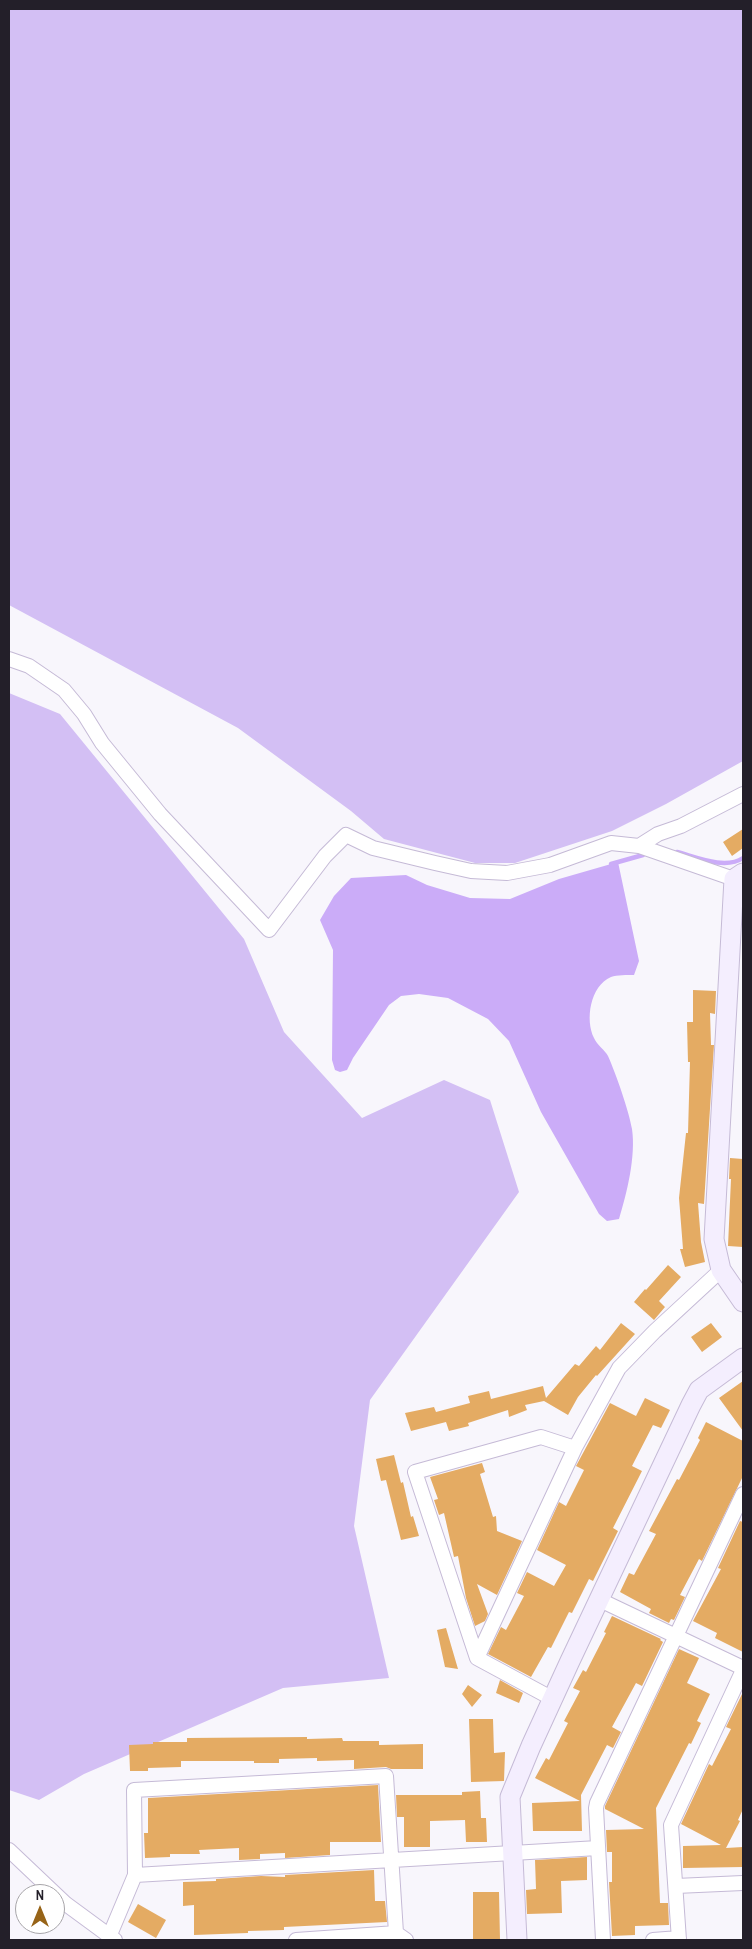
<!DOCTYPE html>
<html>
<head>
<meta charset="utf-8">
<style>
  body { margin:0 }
  #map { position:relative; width:752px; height:1949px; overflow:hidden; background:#f8f6fc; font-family:"Archivo Narrow",sans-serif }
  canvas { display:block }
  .frame { position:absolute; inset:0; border:10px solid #231f29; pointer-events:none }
  .north { position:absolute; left:15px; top:1884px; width:50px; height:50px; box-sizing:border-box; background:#fff; border:1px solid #a7a5a9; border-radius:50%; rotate:0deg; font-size:14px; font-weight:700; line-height:20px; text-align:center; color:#231f29 }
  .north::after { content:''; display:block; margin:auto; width:18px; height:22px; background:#976418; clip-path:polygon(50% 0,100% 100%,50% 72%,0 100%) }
</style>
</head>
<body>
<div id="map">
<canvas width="752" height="1949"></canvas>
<div class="frame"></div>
<div class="north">N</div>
</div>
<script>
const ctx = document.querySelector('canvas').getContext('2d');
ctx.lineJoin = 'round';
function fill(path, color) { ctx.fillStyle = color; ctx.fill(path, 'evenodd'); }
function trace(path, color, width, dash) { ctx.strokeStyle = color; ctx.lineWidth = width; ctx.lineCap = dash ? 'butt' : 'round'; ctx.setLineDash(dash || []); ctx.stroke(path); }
fill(new Path2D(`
  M9 9H743V761L666 804 612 831 515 863H475L384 839 351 811 238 728 9 605Z
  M9 693 60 714 244 939 284 1032 362 1118 444 1080 490 1100 519 1192 370 1400 354 1526 389 1678 283 1688 84 1774 39 1800 9 1790Z`), '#d3bff4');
fill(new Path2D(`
  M618 862 639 961 634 975C627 975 617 975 611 977 590 986 585 1020 594 1038 597 1045 605 1050 608 1056 616 1074 629 1111 632 1129 636 1156 627 1193 619 1219L607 1221 599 1214 541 1112 509 1041 488 1019 448 998 419 994 401 996 389 1005 353 1058 347 1070 340 1072 335 1070 332 1060 333 950 320 920 334 896 351 878 406 875 427 885 470 898 510 899 559 879Z`), '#cbacf8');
trace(new Path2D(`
  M677 852C696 857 725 870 743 858
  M611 864 643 855`), '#cbacf8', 4.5);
fill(new Path2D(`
  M743 829V848L732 856 723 842Z
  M693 990 716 991 715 1014 710 1013 711 1045H714L704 1204 698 1203 701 1242 705 1262 685 1267 680 1249H683L679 1198 686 1133H688L690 1062H688L687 1022H693Z
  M730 1158 743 1159V1247L728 1246 731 1179H729Z
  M668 1265 681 1277 659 1301 665 1307 654 1320 634 1302 645 1289 646 1290Z
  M621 1323 635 1334 597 1376 596 1375 578 1397 568 1415 544 1401 525 1405 527 1410 509 1417 508 1410 468 1423 469 1426 449 1431 446 1422 411 1431 405 1413 434 1407 436 1412 470 1403 468 1396 489 1391 491 1399 543 1386 546 1398 575 1364 579 1366 596 1346 600 1350Z
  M711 1323 722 1337 702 1352 691 1337Z
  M743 1381V1431L719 1398Z
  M645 1398 670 1410 661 1428 653 1425 632 1466 642 1471 613 1528 618 1531 593 1581 589 1579 572 1613 569 1612 551 1648 548 1647 531 1677 488 1654 501 1627 506 1630 524 1596 517 1593 527 1572 554 1586 566 1565 537 1550 559 1502 566 1506 584 1470 576 1466 610 1403 636 1416Z
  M706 1422 743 1441V1476L702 1561 699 1559 680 1595 685 1597 674 1620 671 1619 669 1623 649 1613 651 1609 620 1592 629 1573 634 1575 656 1534 649 1531 677 1479 679 1480 700 1440 698 1438Z
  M394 1455 401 1483 403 1482 411 1517 413 1516 419 1536 401 1540 386 1480 381 1481 376 1459Z
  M482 1463 485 1472 480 1474 493 1517 496 1516 497 1531 522 1541 497 1595 477 1584 488 1614 485 1621 475 1626 466 1598 458 1556 454 1557 444 1513 439 1515 434 1500 438 1499 430 1477Z
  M740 1521 743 1522V1652L715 1638 717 1633 693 1621 721 1569 718 1568Z
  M612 1616 661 1639 660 1640 663 1642 642 1686 636 1683 612 1727 621 1732 613 1748 607 1745 581 1795 582 1831H533L532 1803 580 1801 535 1778 546 1758 549 1760 568 1723 564 1721 580 1691 573 1688 583 1670 586 1672 606 1633 604 1632Z
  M446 1628 458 1669 445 1667 437 1630Z
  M679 1649 699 1658 687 1683 710 1694 697 1721 701 1723 691 1744 689 1743 656 1808 660 1903H668L669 1925 635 1926V1935L612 1936 609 1882H612V1852H607L606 1830 644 1829 605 1809V1806Z
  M500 1680 523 1693 519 1703 496 1693Z
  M468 1685 482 1695 472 1707 462 1694Z
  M743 1692V1809L738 1820 740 1821 726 1848 743 1847V1867L683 1868V1846L721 1845 681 1824 709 1764 712 1766 731 1729 726 1727Z
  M469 1719H493L494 1753 505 1752 504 1781 471 1782Z
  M307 1737V1739L342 1738 343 1741H379V1745L423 1744V1769H391L386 1767 354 1769V1760L317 1761V1758L279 1759V1763H254V1761H181V1767L148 1768V1771H130L129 1745 153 1744V1742H187V1738Z
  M378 1785 381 1842H330V1855L285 1858V1853L260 1854V1859L239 1860V1848L199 1850 200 1854H170V1857L145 1858 144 1833H148V1798Z
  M480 1791 481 1818H486L487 1842H466L465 1820 430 1821V1847H404V1817H397L396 1795H462V1792Z
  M587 1857V1880L561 1881 562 1913 527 1914 526 1890 536 1889 535 1860Z
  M374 1870 375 1901H385L387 1922 284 1927V1930L248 1931V1933L194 1935V1905L183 1906V1882L216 1881V1879L261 1876 285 1877V1875Z
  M473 1892H499L500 1940H473Z
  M138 1904 166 1920 156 1938 128 1922Z`), '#e4ab63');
const street = new Path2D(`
  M9 659 29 666 64 690 84 714 102 743 160 814 269 930 325 856 346 835 373 848 435 863 471 871 507 873 550 865 611 843 639 846 734 879
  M639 846 658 834 681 826 743 794
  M600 1600 743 1668
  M477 1658 575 1448 619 1368 655 1331 721 1270
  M553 1699 477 1658 415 1472 541 1437 575 1448
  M9 1850 66 1904 115 1940
  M135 1875 134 1790 386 1776 396 1933 406 1940
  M676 1886 743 1883
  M109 1937 135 1875 598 1848
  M296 1940 396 1933
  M603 1940 596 1808 597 1803 743 1494
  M653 1940 679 1938
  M679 1940 671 1825 743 1670`);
const secondary = new Path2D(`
  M743 873 734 879 714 1239 721 1270 743 1302
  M517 1940 510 1797 531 1746 570 1661 691 1405 699 1390 743 1358`);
trace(street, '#c5bad6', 16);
trace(secondary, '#c5bad6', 21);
trace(street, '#fff', 14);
trace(secondary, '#f4eefe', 19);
</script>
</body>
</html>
